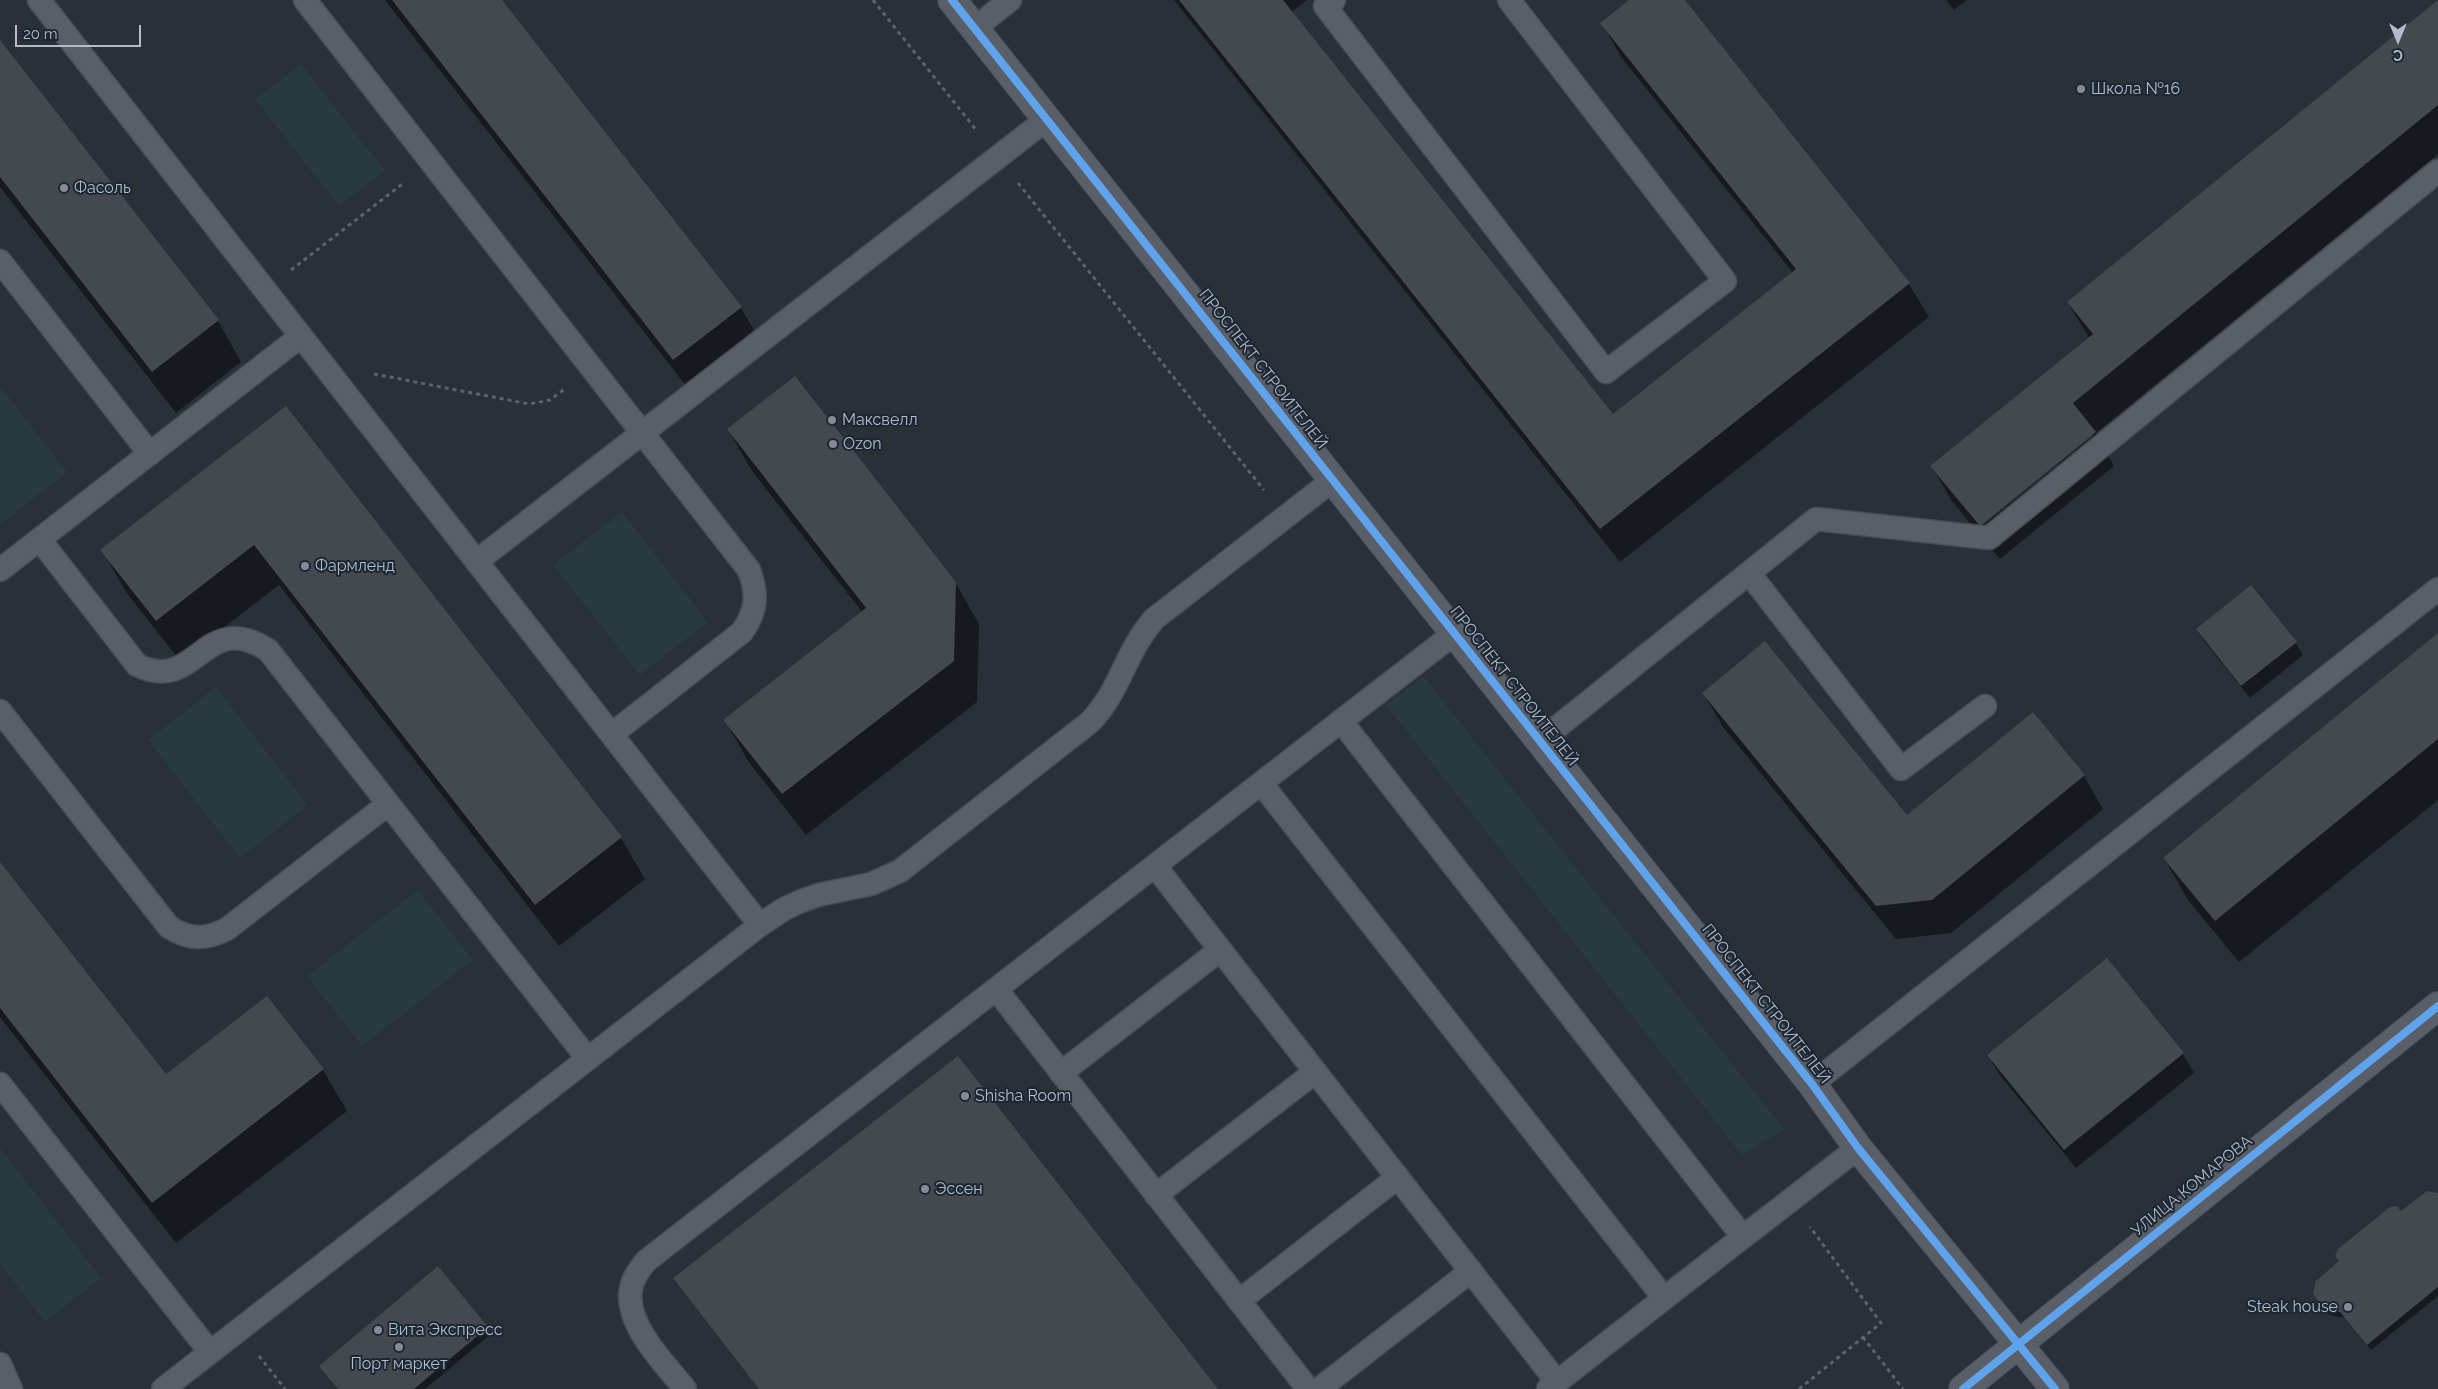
<!DOCTYPE html>
<html>
<head>
<meta charset="utf-8">
<style>
  body { margin:0 }
  #map { position:relative; width:2438px; height:1389px; overflow:hidden; background:#2a3038; font-family:Raleway,sans-serif }
  canvas { display:block }
  .north { position:absolute; left:2373px; top:15px; width:50px; height:50px; -webkit-text-stroke:4px #1d2633; paint-order:stroke; rotate:180deg; font-size:14px; font-weight:700; line-height:20px; text-align:center; color:#b4bcc9 }
  .north::after { content:''; display:block; margin:auto; width:18px; height:22px; background:#b4bcc9; clip-path:polygon(50% 0,100% 100%,50% 72%,0 100%) }
  .scale { position:absolute; left:15px; top:25px; width:126px; height:22px; box-sizing:border-box; border:2px solid #b4bcc9; border-top:0; padding-left:6px; font-size:15px; line-height:18px; white-space:nowrap; color:#b4bcc9; -webkit-text-stroke:4px #1d2633; paint-order:stroke }
</style>
</head>
<body>
<div id="map">
<canvas width="2438" height="1389"></canvas>
<div class="north">С</div>
<div class="scale">20 m</div>
</div>
<script>
const ctx = document.querySelector('canvas').getContext('2d');
ctx.lineJoin = 'round';
function fill(path, color) { ctx.fillStyle = color; ctx.fill(path, 'evenodd'); }
function trace(path, color, width, dash) { ctx.strokeStyle = color; ctx.lineWidth = width; ctx.lineCap = dash ? 'butt' : 'round'; ctx.setLineDash(dash || []); ctx.stroke(path); }
function label(font, color, halo, rows, align = 'center') {
  ctx.font = font + ' Raleway,sans-serif'; ctx.lineWidth = 4; ctx.setLineDash([]); ctx.textBaseline = 'middle'; ctx.strokeStyle = halo; ctx.fillStyle = color; for (const [text, x, y, turn = 0] of rows) {
    ctx.save(); ctx.translate(x, y); ctx.rotate((+turn || 0) * Math.PI / 180); ctx.textAlign = isNaN(turn) ? turn : align; if (halo) ctx.strokeText(text, 0, 0); ctx.fillText(text, 0, 0); ctx.restore();
  }
}
fill(new Path2D(`
  M301 64 385 171 339 206 255 99Z
  M0 386 67 472 0 525Z
  M622 512 708 622 640 675 553 565Z
  M1423 676 1784 1129 1742 1155 1386 705Z
  M216 687 308 805 240 858 148 740Z
  M418 890 473 960 362 1046 307 976Z
  M0 1148 101 1278 45 1322 0 1264Z`), '#273a3e');
fill(new Path2D(`
  M385 0H501L741 308 765 349 698 401Z
  M1174 0H1307L1291 12 1613 416 1793 273 1621 57 1602 23 1631 0H1684L1909 284 1929 317 1620 562Z
  M1946 0H1967L1954 10Z
  M2438 1V154L2096 433 2114 466 2000 559 1976 531 2093 436V433L1975 529 1951 500 1932 466 2089 338 2068 303Z
  M0 42 218 321 241 362 176 413 0 187Z
  M285 408 621 838 645 879 559 946 279 585 180 661 126 592 102 550Z
  M728 429 955 582 979 624 977 702 806 835 748 761 725 720 863 613 752 471Z
  M2197 630 2296 643 2303 655 2250 698 2205 642Z
  M2438 635V800L2239 962 2188 900 2164 858Z
  M1703 693 1907 817 2084 776 2103 809 1951 933 1896 939 1723 727Z
  M0 864 166 1076 323 1070 347 1111 176 1243 0 1017Z
  M2107 959 2183 1054 2194 1073 2076 1168 1999 1074 1988 1055Z
  M2438 1194V1296L2371 1350 2345 1318 2330 1315 2314 1294 2401 1213Z
  M438 1268 491 1334 425 1389H338L320 1366Z`), '#0007');
fill(new Path2D(`
  M392 0H502L742 307 673 360Z
  M1179 0H1283L1613 414 1796 269 1600 23 1629 0H1685L1910 283 1600 529Z
  M2438 0V105L2073 403 2096 432 1980 526 1930 466 2093 334 2067 302Z
  M0 40 219 320 152 372 0 177Z
  M795 376 956 582 954 661 782 794 723 720 866 608 727 429Z
  M286 406 622 837 535 905 254 545 156 621 100 550Z
  M2251 585 2297 642 2241 686 2196 629Z
  M2438 633V739L2215 921 2163 858Z
  M1765 641 1907 815 2033 712 2085 775 1932 900 1876 906 1702 693Z
  M0 862 166 1074 267 996 324 1069 152 1203 0 1008Z
  M2107 958 2184 1053 2064 1150 1987 1055Z
  M958 1056 992 1099 1218 1389H759L673 1278Z
  M2427 1191 2438 1193V1287L2367 1345 2340 1312 2325 1309 2313 1294 2316 1281 2339 1261 2335 1256 2338 1249 2390 1207 2397 1206 2401 1211Z
  M438 1266 488 1327 414 1389H338L319 1366Z`), '#444950');
const service = new Path2D(`
  M39 0 760 925
  M305 0 749 570C758 594 757 611 742 632L612 734
  M1334 0 1325 6 1606 372 1725 281 1509 0
  M975 28 1010 0
  M0 261 150 454
  M40 540 137 665C198 695 202 608 268 650L588 1059
  M477 561 1047 119
  M0 570 301 336
  M1749 573 1901 769 1985 706
  M1455 633 1341 721 1743 1237 1858 1148
  M0 711 169 927C189 940 206 940 227 929L388 804
  M1540 741 1816 519 1989 538 2438 171
  M1261 783 1664 1298
  M1155 866 1557 1382
  M996 989 1308 1389
  M1061 1073 1220 950
  M0 1084 210 1352
  M1812 1084 2438 589
  M1156 1195 1315 1072
  M1239 1301 1398 1177
  M0 1364 11 1389
  M163 1389 760 925 784 909 799 902 818 895 871 884 900 871 1090 722C1121 690 1124 654 1154 619L1333 480
  M685 1389C663 1361 615 1316 635 1277 638 1271 642 1266 646 1261L1341 721
  M1319 1389 1471 1271
  M1548 1389 1743 1237`);
const minor = new Path2D(`
  M1963 1389 2438 1006`);
const tertiary = new Path2D(`
  M952 0 1812 1084 1858 1148 2055 1389`);
trace(service, '#484c53', 25);
trace(minor, '#484c53', 30);
trace(tertiary, '#484c53', 30);
trace(new Path2D(`
  M873 0 977 131
  M1018 183 1264 490
  M291 270 405 182
  M374 374 529 404 550 400 566 388
  M1863 1337 1903 1389
  M259 1356 285 1389
  M1799 1389 1881 1323 1810 1227`), '#5d636a', 3, [4, 4]);
trace(service, '#5a5e66', 22);
trace(minor, '#5a5e66', 28);
trace(tertiary, '#5a5e66', 28);
trace(new Path2D(`
  M952 0 1812 1084 1858 1148 2055 1389
  M1963 1389 2438 1006`), '#60a3ed', 8);
for (const [x, y, r, color] of [
  [2081,89,5,"#848b96"],
  [64,188,5,"#848b96"],
  [832,420,5,"#848b96"],
  [833,444,5,"#848b96"],
  [305,566,5,"#848b96"],
  [965,1096,5,"#848b96"],
  [925,1189,5,"#848b96"],
  [2348,1307,5,"#848b96"],
  [378,1330,5,"#848b96"],
  [399,1347,5,"#848b96"]
]) { const dot = new Path2D(); dot.arc(x, y, r, 0, 2 * Math.PI); ctx.fillStyle = color; ctx.fill(dot); trace(dot, '#1d2633', 2); }
label('16px', '#b4bcc9', '#1d2633', [
  ["Школа №16",2091,89],
  ["Фасоль",74,188],
  ["Максвелл",842,420],
  ["Ozon",843,444],
  ["Фармленд",315,566],
  ["Shisha Room",975,1096],
  ["Эссен",935,1189],
  ["Steak house",2338,1307,"right"],
  ["Вита Экспресс",388,1330],
  ["Порт маркет",399,1364,"center"]
], 'left');
label('16px', '#b4bcc9', '#1d2633', [
  ["ПРОСПЕКТ СТРОИТЕЛЕЙ",1263,369,52],
  ["ПРОСПЕКТ СТРОИТЕЛЕЙ",1514,686,52],
  ["ПРОСПЕКТ СТРОИТЕЛЕЙ",1766,1004,52],
  ["УЛИЦА КОМАРОВА",2192,1186,-39]
]);
</script>
</body>
</html>
